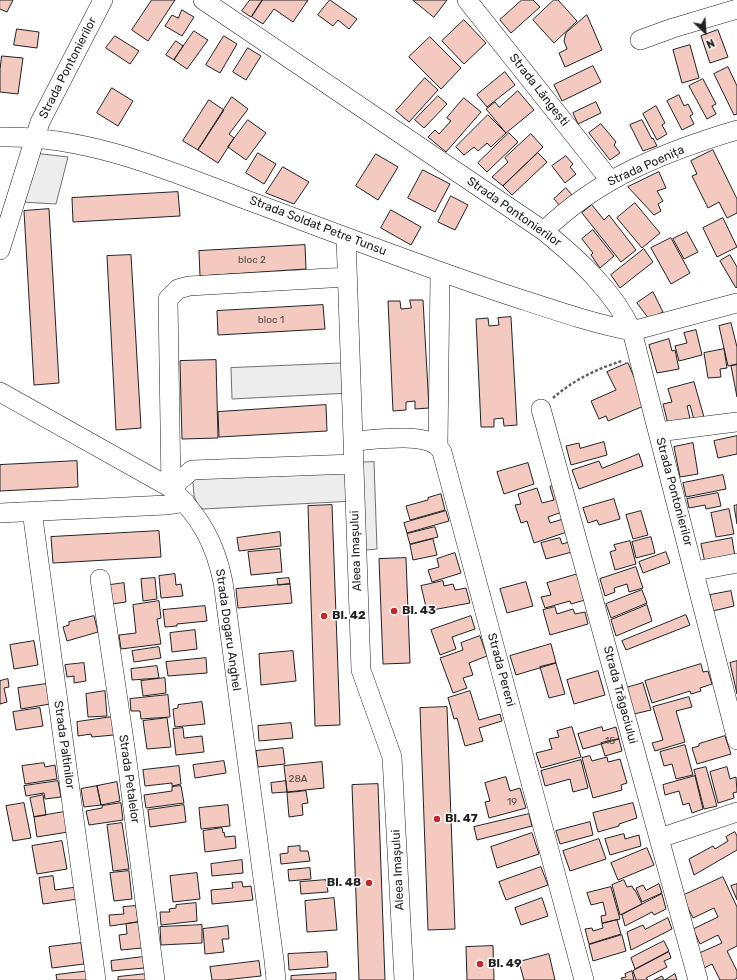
<!DOCTYPE html>
<html>
<head>
<meta charset="utf-8">
<style>
  body { margin:0 }
  #map { position:relative; width:737px; height:980px; overflow:hidden; background:#fff; font-family:Rubik,sans-serif }
  canvas { display:block }
  .north { position:absolute; left:685px; top:12px; width:40px; height:40px; -webkit-text-stroke:3px #fff; paint-order:stroke; rotate:155deg; font-size:11px; font-weight:700; line-height:16px; text-align:center; color:#222 }
  .north::after { content:''; display:block; margin:auto; width:14px; height:18px; background:#222; clip-path:polygon(50% 0,100% 100%,50% 72%,0 100%) }
</style>
</head>
<body>
<div id="map">
<canvas width="737" height="980"></canvas>
<div class="north">N</div>
</div>
<script>
const ctx = document.querySelector('canvas').getContext('2d');
ctx.lineJoin = 'round';
function fill(path, color) { ctx.fillStyle = color; ctx.fill(path, 'evenodd'); }
function trace(path, color, width, dash) { ctx.strokeStyle = color; ctx.lineWidth = width; ctx.lineCap = dash ? 'butt' : 'round'; ctx.setLineDash(dash || []); ctx.stroke(path); }
function label(font, color, halo, rows, align = 'center') {
  ctx.font = font + ' Rubik,sans-serif'; ctx.lineWidth = 3; ctx.setLineDash([]); ctx.textBaseline = 'middle'; ctx.strokeStyle = halo; ctx.fillStyle = color; for (const [text, x, y, turn = 0] of rows) {
    ctx.save(); ctx.translate(x, y); ctx.rotate((+turn || 0) * Math.PI / 180); ctx.textAlign = isNaN(turn) ? turn : align; if (halo) ctx.strokeText(text, 0, 0); ctx.fillText(text, 0, 0); ctx.restore();
  }
}
const parking = new Path2D(`
  M34 153 68 157 56 204 21 202Z
  M350 363 351 393 232 399 231 368Z
  M374 462 377 549 356 551 354 501 203 509 198 505 194 496 192 470Z`);
fill(parking, '#ededed');
trace(parking, '#6f6f6f', 1);
const building = new Path2D(`
  M0 0H13L7 12 0 9Z
  M152 0H175L148 41 132 30Z
  M250 0H262L251 17 242 11Z
  M263 0H308L293 22 274 9 263 24 252 17Z
  M330 0 357 19 349 29 338 20 333 26 318 15Z
  M413 0H447L434 17Z
  M522 0H533L540 7 511 33 500 20Z
  M554 0H558L577 21 554 43 533 20Z
  M182 10 194 17 182 36 165 26 172 15 178 18Z
  M587 15 602 50 565 67 559 53 567 49 564 41 566 33Z
  M464 20 486 43 464 64 442 41Z
  M17 29 39 32 37 48 14 45Z
  M718 30 728 57 710 63 701 36Z
  M194 31 208 40 187 69 174 60Z
  M115 36 139 51 130 64 106 48Z
  M224 36 237 44 220 73 206 65Z
  M430 37 461 68 441 89 409 57Z
  M176 41 183 46 174 60 166 55Z
  M690 45 699 78 682 83 673 50Z
  M248 48 261 56 246 80 233 72Z
  M2 56 23 58 18 94 0 92V70Z
  M593 66 601 82 562 101 554 85Z
  M728 67 737 86V114L734 115 714 74Z
  M505 72 515 85 487 107 477 95Z
  M425 78 438 90 409 122 396 111Z
  M703 79 716 104 712 106 716 114 707 119 689 86Z
  M112 88 133 101 118 126 97 113Z
  M518 91 534 110 506 133 486 109 495 102 499 107Z
  M679 95 684 106 688 104 693 114 690 116 694 124 682 130 667 101Z
  M438 96 447 104 424 128 415 120Z
  M232 97 248 109 229 134 234 138 218 163 198 150Z
  M464 98 481 112 446 152 428 137 435 130 439 134 451 121 447 118Z
  M209 100 224 110 198 150 183 141Z
  M596 102 601 113 578 124 573 113Z
  M656 106 665 123 662 125 667 134 657 140 643 114Z
  M488 115 506 133 491 147 487 143 478 151 474 147 464 155 456 147Z
  M248 120 266 133 246 160 228 147Z
  M642 120 652 139 653 138 657 146 643 151 630 125Z
  M601 124 616 142 614 145 620 153 610 160 589 133Z
  M509 133 518 142 487 172 478 163Z
  M531 134 543 147 503 186 492 177 508 162 505 158Z
  M713 150 737 199V213L727 218 719 202 708 208 692 176 697 174 691 161Z
  M258 153 276 164 264 184 246 173Z
  M538 153 547 162 512 195 503 186Z
  M376 154 398 167 378 200 356 186Z
  M566 156 573 164 570 167 576 174 565 183 552 166Z
  M283 167 309 182 294 204 266 193Z
  M423 170 450 184 435 212 408 198Z
  M659 172 666 188 657 191 663 201 658 204 661 211 654 215 628 187Z
  M566 188 573 196 561 207 554 199Z
  M178 192 180 216 73 222 72 198Z
  M451 196 468 205 455 230 438 222Z
  M635 203 660 233 642 248 617 218Z
  M592 205 604 220 609 215 636 250 621 262 582 213Z
  M49 209 59 383 34 385 24 211Z
  M391 210 421 227 411 245 381 228Z
  M723 218 737 247 717 257 703 228Z
  M593 230 614 256 600 268 591 255 593 253 582 239Z
  M687 232 698 252 684 259 673 239Z
  M671 238 690 273 671 284 651 248Z
  M305 245 306 269 200 276 199 251Z
  M644 249 653 262 620 288 611 275Z
  M131 255 141 428 116 430 107 256Z
  M730 255 737 267V287L736 288 720 261Z
  M653 292 663 312 649 319 637 303Z
  M410 300H423L429 408 415 409V401L406 402V410L393 411 388 301H400L401 309 411 308Z
  M323 305 325 329 218 335 217 311Z
  M511 317 517 425 504 426 503 418 494 419V427H481L476 319 488 318 489 326 499 325 498 318Z
  M731 323 737 347V364L728 366 719 326Z
  M696 330 702 355 679 361 675 346 687 343 684 333Z
  M669 339 672 351 675 350 679 369 657 373 649 345Z
  M724 349 727 368 720 369 721 377 708 378 704 353Z
  M216 360 218 438 182 439 180 361Z
  M628 363 646 405 608 421 606 416 599 419 591 401 616 390 607 372Z
  M737 365V397L731 366Z
  M694 382 704 417 694 420 690 405 687 406 690 418 668 424 663 404 672 402 668 389Z
  M326 405 327 431 219 437 218 412Z
  M737 436V454L718 458 714 441Z
  M604 442 607 455 571 465 566 446 579 443 580 448Z
  M693 443 698 474 680 477 674 447Z
  M639 454 643 466 579 489 572 470 599 461 602 468Z
  M77 461 78 487 0 491V465Z
  M528 463 534 484 504 494 497 472Z
  M723 475 726 489 686 497 683 483Z
  M554 485 562 512 548 517 550 523 563 519 567 532 534 543 527 521 521 523 515 505 521 504 518 494 537 488 542 503 554 500 550 487Z
  M718 493 721 506 706 509 705 505 689 508 687 499Z
  M441 494 445 510 410 520 406 506 428 500V498Z
  M614 499 620 519 599 525 597 520 588 523 583 508Z
  M332 505 340 725 315 726 308 506Z
  M737 505V524L734 506Z
  M729 509 734 534 716 537 711 513Z
  M446 511 449 521 407 533 404 523Z
  M641 511 648 535 633 539 626 515Z
  M435 527 438 537 410 544 407 534Z
  M159 531 161 557 53 563 51 537Z
  M280 532 281 546 239 551 237 538Z
  M651 537 655 553 636 558 632 542Z
  M560 538 562 544 569 542 572 552 546 559 541 543Z
  M732 538 735 557 705 563 701 544Z
  M433 539 437 555 413 560 410 545Z
  M630 541 636 564 615 570 610 552 616 550 614 545Z
  M280 549 282 572 251 575 248 552Z
  M666 552 670 563 643 573 639 562Z
  M455 553 461 573 432 582 428 570 439 567 437 559Z
  M406 558 410 663 383 664 379 559Z
  M636 567 643 588 629 592 627 584 614 588 615 592 605 596 600 579Z
  M175 574 176 585 181 584 183 596 161 598 159 576Z
  M578 574 585 600 571 604 570 601 545 608 541 597 551 595 547 583Z
  M155 578 157 599 143 601 141 579Z
  M289 578 290 584 278 585 277 579Z
  M443 581 444 586 453 584 455 590 466 588 470 603 427 611 421 586Z
  M526 582 533 606 507 613 500 589Z
  M124 583 126 602 112 604 110 585Z
  M290 584 292 603 238 608 236 589Z
  M642 590 647 603 611 618 606 604Z
  M731 591 734 606 713 611 710 595Z
  M159 601 161 618 157 619 161 644 121 649 119 635 136 633 133 605Z
  M647 605 652 621 616 636 611 620Z
  M205 606 207 621 177 624V626L165 627 163 610Z
  M555 607 557 614 573 609 575 614 585 612 588 624 550 635 543 610Z
  M686 615 690 625 626 650 622 641Z
  M94 616 98 632 67 641 63 627 69 625V622Z
  M471 616 475 629 452 637 456 649 440 655 431 630Z
  M195 630 197 649 172 652 170 633Z
  M480 636 487 656 469 663 473 675 463 678 467 688 453 693 440 658 463 650 461 643Z
  M34 641 38 665 14 669 10 645Z
  M551 644 556 663 516 675 510 656Z
  M159 647 161 658 134 662 132 651Z
  M293 651 296 681 261 685 259 654Z
  M206 658 207 673 168 676 166 662Z
  M737 661V694L730 663Z
  M84 663 86 681 74 683V676L67 677 65 665Z
  M556 663 565 694 549 698 540 667Z
  M701 664 703 672 708 671 712 684 700 688 701 691 691 694 690 691 652 703 645 681Z
  M157 666 159 678 132 680 131 669Z
  M598 671 605 695 574 704 567 680Z
  M165 678 166 693 143 696 141 681Z
  M8 679 9 687 4 688 7 702 0 704V681Z
  M643 683 651 710 634 714 626 688Z
  M46 684 50 704 21 709 18 688Z
  M105 691 107 716 88 717 86 694Z
  M470 691 479 720 500 714 502 721 479 728 483 741 465 746 457 718 454 719 448 698Z
  M168 695 170 717 141 719 140 711H131L130 699Z
  M689 697 692 707 676 711 685 742 655 751 652 743 663 740 653 707Z
  M202 702 205 724 175 727 173 709 178 708V705Z
  M447 707 455 929 428 930 420 708Z
  M40 708 43 726 16 730 13 712Z
  M112 717 114 735 92 737 91 734 78 736 77 722Z
  M167 718 171 747 147 749 143 721Z
  M291 723 293 738 259 741 258 726Z
  M572 727 581 757 541 768 536 753 552 749 549 739 559 737 557 731Z
  M602 727 603 731 616 727 619 739 583 749 578 734Z
  M183 728 184 738 202 736 204 752 176 755 173 729Z
  M725 736 731 754 697 764 692 748 699 746V744Z
  M619 739 622 751 605 756 601 743Z
  M685 745 693 775 676 779 672 764 664 766 660 752Z
  M283 748 285 764 258 767 256 751Z
  M590 756 592 761 607 757 608 762 620 759 627 783 621 785 622 790 593 798 582 758Z
  M581 760 588 788 573 792 570 779 545 786 541 771Z
  M224 761 226 773 195 778 193 765Z
  M322 762 324 788 287 792 284 766Z
  M44 763 45 767 55 765 57 779 25 784 22 766Z
  M179 766 181 784 172 786V783L145 786 143 770Z
  M706 767 717 806 704 809 694 770Z
  M727 767 730 779 736 777 737 792 733 793 734 798 718 803 710 772Z
  M695 776 703 809 692 813 689 803 683 805 679 791 665 795 663 785Z
  M506 777 510 791 520 788 526 808 489 818 485 802 490 801 485 783Z
  M58 781 61 797 45 799 44 793 26 796 24 786Z
  M286 781 287 792 272 793 271 783Z
  M117 782 120 801 101 805 97 786Z
  M378 784 385 980H359L352 785Z
  M97 786 101 805 84 807 81 789Z
  M181 786 184 803 146 808 144 795 172 791V787Z
  M306 791 308 803 302 804 303 815 289 817 287 793Z
  M43 795 46 815 34 817 30 798Z
  M24 803 31 838 13 841 6 806Z
  M121 803 123 820 89 825 86 811 102 808V806Z
  M633 803 637 818 619 824V826L598 832 593 813Z
  M184 805 186 822 150 827 148 810Z
  M228 805 230 826 201 829 199 808Z
  M64 812 68 832 37 837 34 817Z
  M529 814 532 826 477 840 474 827Z
  M590 822 593 835 560 844 556 831Z
  M122 823 129 869 113 871 107 825Z
  M222 828 223 833 224 832 225 837 235 836 236 848 205 852 203 831Z
  M735 832 737 836V850L694 875 689 859 713 846 715 849 728 841 726 837Z
  M532 833 539 854 497 868 491 847Z
  M624 834 625 839 639 835 641 846 610 855 605 839Z
  M599 839 606 859 570 871 563 851Z
  M62 841 67 869 37 874 32 846Z
  M300 846V851H308L310 861 281 864 280 854 288 853V847Z
  M647 848 654 865 618 880 611 863Z
  M242 860 243 873 212 876 211 864Z
  M541 867 548 885 506 900 499 882Z
  M310 868 311 879 289 881 288 870Z
  M129 871 132 899 114 901 110 873Z
  M197 873 200 899 173 902 170 876Z
  M53 876 55 890 76 887 78 899 43 904 39 878Z
  M723 877 737 907V946L727 951 737 971V978L734 980H720L712 964 704 968 697 954 722 943 718 935 700 944 693 929 718 917 714 908 693 918 682 896Z
  M326 880 328 892 301 894 300 882Z
  M624 880 627 887 632 886 634 890H635L642 904 620 915 612 885Z
  M242 882 243 887 251 886 253 900 212 904 211 890 233 888 232 883Z
  M659 884 662 893 642 902 636 888 643 885 646 890Z
  M737 884V900L731 886Z
  M611 887 620 919 602 923 601 916 606 915 603 902 591 905 587 893Z
  M662 894 666 909 654 915 652 912 625 926 622 915Z
  M334 898 337 930 307 932 305 901Z
  M542 898 548 916 521 925 515 908Z
  M196 903 197 921 161 925 160 912H170L169 909 176 908V905Z
  M136 906 138 922 110 926 109 915 124 914 123 907Z
  M668 918 672 929 631 950 627 932 643 925 645 929Z
  M617 920 621 934 589 944 585 929 592 928 593 931 603 928 602 924Z
  M139 922 142 948 121 950 119 935 127 934 126 924Z
  M202 925V943L161 945 160 927Z
  M228 926 229 939H222L224 952 205 954 203 929Z
  M622 935 626 951 593 961 589 945Z
  M664 941 669 951 635 969 631 958Z
  M81 943 84 964 52 968 49 947Z
  M493 946 494 980H467L466 947Z
  M327 952 328 967 289 970 288 954Z
  M669 952 671 958 664 961 667 967 646 978 648 980H636L633 971Z
  M549 954 555 980H524L519 962Z
  M143 957 144 968 112 971 111 961Z
  M259 961 261 976 224 980H212L210 967Z
  M89 971 90 980H57L56 975Z
  M632 971 634 980H622L621 978 626 977 625 974Z
  M336 973V980H291V976Z
  M146 974V980H118V977Z
  M675 974 677 980H654L662 976 664 980Z`);
fill(building, '#f3c9c0');
trace(building, '#222', 1);
const minor = new Path2D(`
  M203 0 544 231C578 259 613 290 632 331L737 740
  M467 0 610 180
  M640 40 673 28 737 9
  M0 137C85 135 166 169 244 199 333 232 421 266 511 296 551 309 591 323 632 331L737 303
  M544 231C598 178 666 151 737 130
  M346 237 361 670 392 757 404 980
  M0 250 40 122 103 0
  M0 392 171 488C200 517 215 542 223 582L274 960 276 980
  M541 409 698 980
  M658 432 737 422
  M353 441C373 440 420 433 436 445 439 447 440 449 442 452L584 980
  M438 446 440 273
  M171 488 168 299 178 289 189 286 347 277
  M171 488 192 470 353 464
  M32 511 96 980
  M0 513 166 505 185 502
  M695 571 737 563
  M100 579 127 761 155 980
  M660 838 737 812`);
trace(minor, '#222', 20);
trace(new Path2D(`
  M553 398C572 381 598 368 622 361`), '#646464', 2.5, [3, 2]);
trace(minor, '#fff', 19);
for (const [x, y, r, color] of [
  [394,611,4,"#c62828"],
  [324,616,4,"#c62828"],
  [437,819,4,"#c62828"],
  [369,883,4,"#c62828"],
  [480,964,4,"#c62828"]
]) { const dot = new Path2D(); dot.arc(x, y, r, 0, 2 * Math.PI); ctx.fillStyle = color; ctx.fill(dot); trace(dot, '#fff', 1.5); }
label('10px', '#564c4a', null, [
  ["bloc 2",252,260],
  ["bloc 1",271,320],
  ["15",610,741],
  ["28A",298,779],
  ["19",512,802]
]);
label('12px', '#222', '#fff', [
  ["Strada Pontonierilor",68,68,-63],
  ["Strada Lăngești",539,90,52],
  ["Strada Poenița",646,166,-24],
  ["Strada Pontonierilor",514,212,35],
  ["Strada Soldat Petre Tunsu",318,226,21],
  ["Strada Pontonierilor",674,492,75],
  ["Aleea Imașului",356,551,-92],
  ["Strada Dogaru Anghel",228,630,82],
  ["Strada Pereni",501,670,75],
  ["Strada Trăgaciului",620,695,75],
  ["Strada Paltinilor",64,745,82],
  ["Strada Petalelor",129,779,82],
  ["Aleea Imașului",398,870,-93]
]);
label('bold 12px', '#222', '#fff', [
  ["Bl. 43",402,611],
  ["Bl. 42",332,616],
  ["Bl. 47",445,819],
  ["Bl. 48",361,883,"right"],
  ["Bl. 49",488,964]
], 'left');
</script>
</body>
</html>
